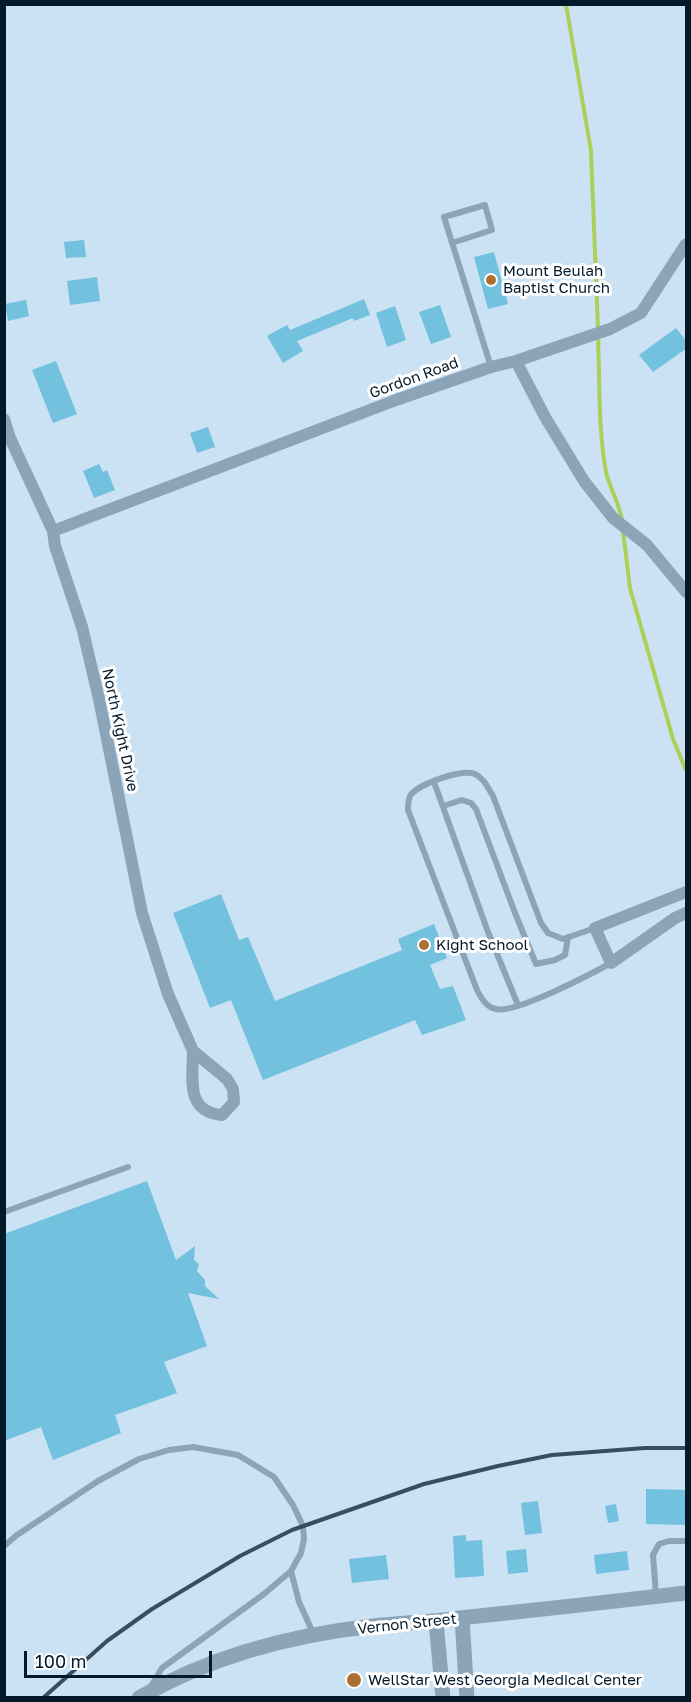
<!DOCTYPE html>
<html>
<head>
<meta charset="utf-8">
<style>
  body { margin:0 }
  #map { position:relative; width:691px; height:1702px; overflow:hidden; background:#cbe1f4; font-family:"Golos Text",sans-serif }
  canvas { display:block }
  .frame { position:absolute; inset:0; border:6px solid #03192a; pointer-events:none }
  .scale { position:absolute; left:24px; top:1651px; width:188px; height:27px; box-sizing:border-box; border:3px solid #03192a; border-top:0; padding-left:8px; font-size:18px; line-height:21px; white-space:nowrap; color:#03192a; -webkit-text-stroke:4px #fff; paint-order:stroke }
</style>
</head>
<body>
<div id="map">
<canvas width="691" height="1702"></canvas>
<div class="frame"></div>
<div class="scale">100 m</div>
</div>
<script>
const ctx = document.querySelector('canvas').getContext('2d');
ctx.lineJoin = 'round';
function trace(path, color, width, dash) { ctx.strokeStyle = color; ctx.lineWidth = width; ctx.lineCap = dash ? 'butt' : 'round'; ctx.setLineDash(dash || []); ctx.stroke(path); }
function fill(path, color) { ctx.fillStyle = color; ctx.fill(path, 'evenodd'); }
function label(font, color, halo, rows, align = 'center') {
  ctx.font = font + ' "Golos Text",sans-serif'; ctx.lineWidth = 6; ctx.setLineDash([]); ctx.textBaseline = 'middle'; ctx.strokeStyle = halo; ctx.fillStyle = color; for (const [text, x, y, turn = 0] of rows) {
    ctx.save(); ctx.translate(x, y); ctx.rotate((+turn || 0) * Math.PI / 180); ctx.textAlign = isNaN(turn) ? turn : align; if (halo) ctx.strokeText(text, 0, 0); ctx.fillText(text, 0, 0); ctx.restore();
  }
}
trace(new Path2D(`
  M566 4 591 151 598 329
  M598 337C600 382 598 428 606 472 610 489 620 504 622 521
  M623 531 630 588 673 739 686 770`), '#acd057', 4);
fill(new Path2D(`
  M84 240 86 257 66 258 64 242Z
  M494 252 508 304 488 309 474 257Z
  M97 277 100 301 70 305 67 281Z
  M364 299 370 315 354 321 353 318 297 341 303 351 283 363 267 336 287 325 290 330Z
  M26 300 29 316 8 321 5 304Z
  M440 305 451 337 431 344 419 312Z
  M395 306 406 340 387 347 376 313Z
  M676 328 687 342V348L653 372 639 355Z
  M56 361 77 414 53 423 32 370Z
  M208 427 215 447 197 453 190 433Z
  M99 464 103 472 107 470 115 490 94 498 83 471Z
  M221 894 239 940 248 937 275 1001 402 950 398 939 434 924 447 958 430 965 440 989 453 986 466 1020 422 1035 415 1020 263 1080 231 1000 210 1008 173 913Z
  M147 1181 176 1260 195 1246 194 1260 199 1264 197 1271 205 1280V1286L219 1299 188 1293 207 1346 164 1362 177 1393 115 1415 121 1433 53 1460 41 1427 4 1441V1234Z
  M646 1489 687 1490V1525L646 1524Z
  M538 1501 542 1533 525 1535 521 1503Z
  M616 1504 619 1521 608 1523 605 1506Z
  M466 1535V1541L482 1540 484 1576 455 1578 453 1536Z
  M526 1549 528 1572 508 1574 506 1551Z
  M627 1551 629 1570 596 1574 594 1555Z
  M386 1555 389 1579 352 1583 349 1559Z`), '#72c1de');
trace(new Path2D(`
  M452 243 492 230 485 205 444 217 491 367
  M434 782 488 932 518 1005
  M443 806 462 800 471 803 476 809 515 913 536 964 555 960 565 955 568 937
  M595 928 563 939 548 933 541 923 493 796C488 788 484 778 475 774 461 769 417 784 410 796 408 801 408 805 408 810L477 990C481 998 486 1007 496 1009 515 1014 591 974 611 963
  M4 1212 128 1167
  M4 1546 17 1535 98 1481 139 1459 169 1450 193 1447 238 1455 274 1477 293 1505 303 1526 304 1539 301 1553 291 1571 264 1594 162 1668 151 1686
  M291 1571 299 1602 314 1635
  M656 1595 653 1555 659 1544 669 1541H686`), '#8ca4b8', 6);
trace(new Path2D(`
  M516 361 545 417 584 481 613 518 647 545 686 592
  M4 419 10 438 53 531 55 546 82 627 99 699 142 913 168 994 193 1051 227 1079 233 1089 234 1102 222 1115C185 1112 193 1078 193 1051
  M53 531 396 400 491 367 516 361 610 329 641 313 686 244
  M686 892 595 928 611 963 675 918 686 913`), '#8ca4b8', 12);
trace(new Path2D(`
  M462 1618 467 1698
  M436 1621 443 1698
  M139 1698C210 1656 292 1635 373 1626 402 1623 431 1622 460 1618 535 1610 611 1602 686 1593`), '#8ca4b8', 15);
trace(new Path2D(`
  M43 1698 107 1641 152 1609 240 1556 292 1530 424 1484 498 1466 552 1455 645 1448H686`), '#384e60', 4);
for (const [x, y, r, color] of [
  [491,280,6,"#ab6f31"],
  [424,945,6,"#ab6f31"],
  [354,1680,8,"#ab6f31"]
]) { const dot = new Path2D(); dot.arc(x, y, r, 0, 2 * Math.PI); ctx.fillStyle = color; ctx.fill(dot); trace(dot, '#fff', 2); }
label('15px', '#03192a', '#fff', [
  ["Mount Beulah",503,271],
  ["Baptist Church",503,288],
  ["Kight School",436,945],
  ["WellStar West Georgia Medical Center",368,1680]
], 'left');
label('15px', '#03192a', '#fff', [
  ["Gordon Road",414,378,-20],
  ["North Kight Drive",120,730,78],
  ["Vernon Street",407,1624,-6]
]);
</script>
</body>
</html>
